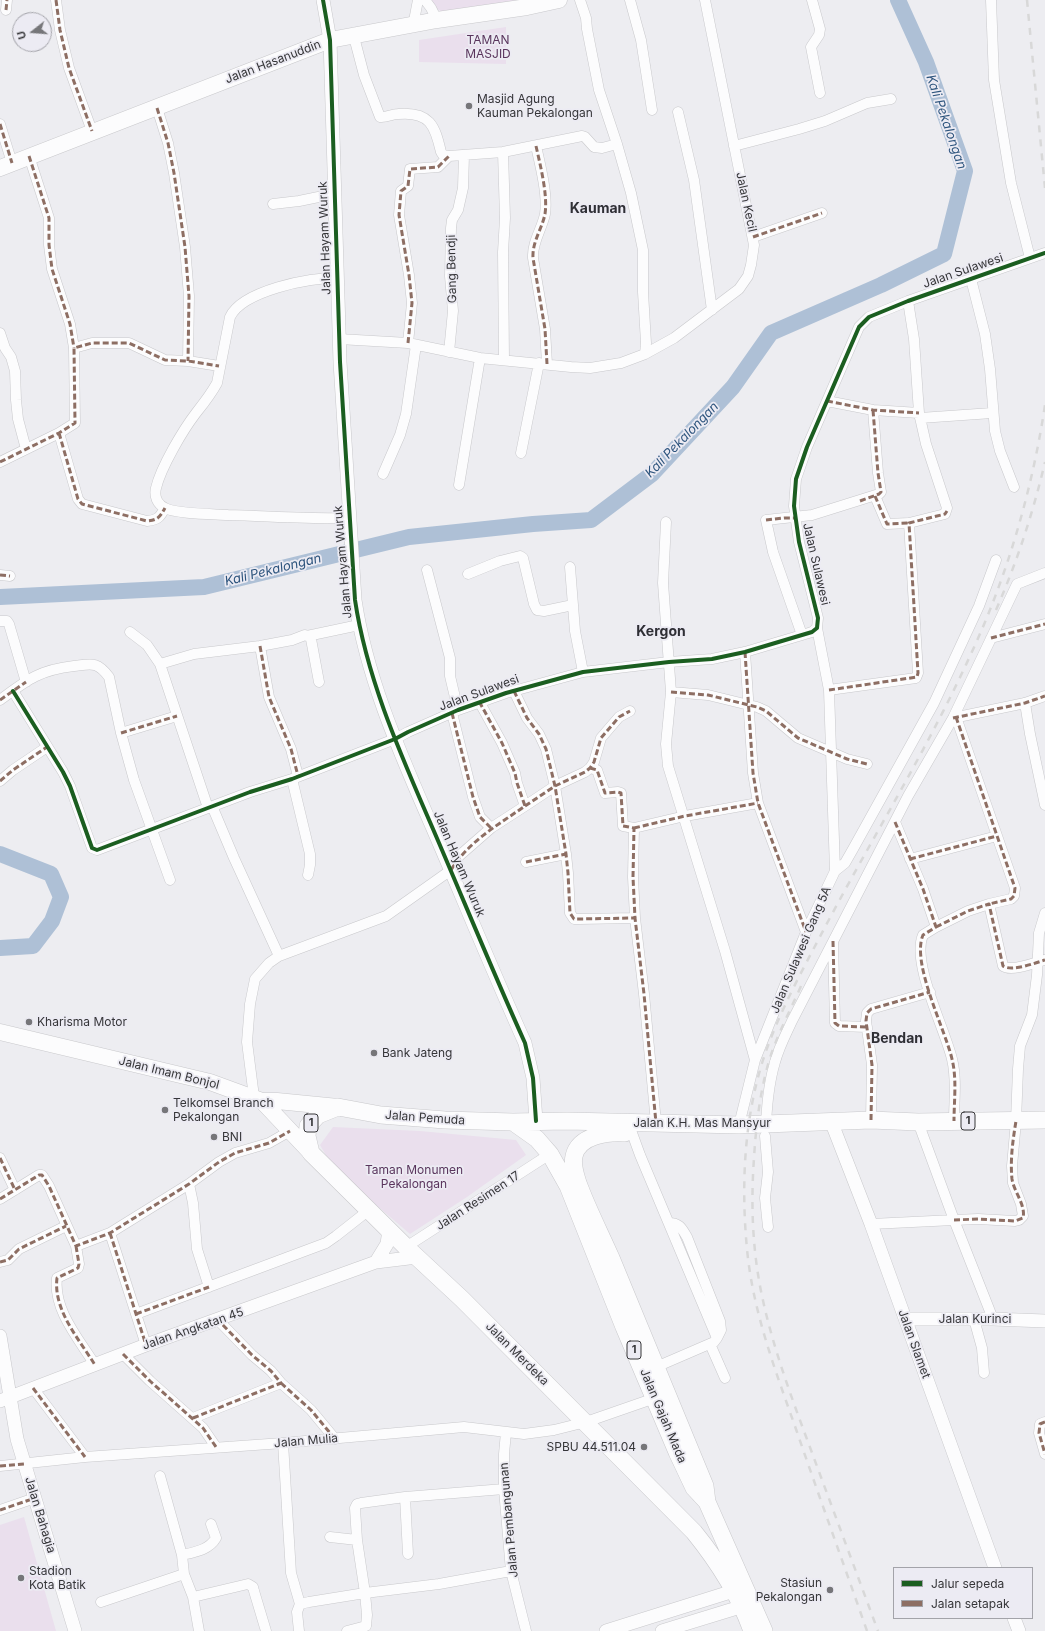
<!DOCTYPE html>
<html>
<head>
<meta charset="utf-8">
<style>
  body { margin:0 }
  #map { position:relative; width:1045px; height:1631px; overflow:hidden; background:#ededf1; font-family:Inter,sans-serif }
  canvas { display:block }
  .legend { position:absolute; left:893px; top:1567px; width:140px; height:52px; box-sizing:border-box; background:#ecebf3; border:1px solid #a3a3a9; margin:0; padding:5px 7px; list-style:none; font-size:12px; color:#363639 }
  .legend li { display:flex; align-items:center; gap:8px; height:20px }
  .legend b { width:20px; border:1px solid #a3a3a9 }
  .north { position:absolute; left:12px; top:12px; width:40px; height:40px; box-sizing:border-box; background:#ecebf3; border:1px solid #a3a3a9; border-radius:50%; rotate:253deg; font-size:11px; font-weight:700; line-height:16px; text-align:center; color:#363639 }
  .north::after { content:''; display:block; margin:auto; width:14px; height:18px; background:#767679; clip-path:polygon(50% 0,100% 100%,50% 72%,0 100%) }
</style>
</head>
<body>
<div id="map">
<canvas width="1045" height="1631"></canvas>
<ul class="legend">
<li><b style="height:5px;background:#1b5e20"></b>Jalur sepeda</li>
<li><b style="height:5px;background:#8d6e63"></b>Jalan setapak</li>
</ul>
<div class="north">U</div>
</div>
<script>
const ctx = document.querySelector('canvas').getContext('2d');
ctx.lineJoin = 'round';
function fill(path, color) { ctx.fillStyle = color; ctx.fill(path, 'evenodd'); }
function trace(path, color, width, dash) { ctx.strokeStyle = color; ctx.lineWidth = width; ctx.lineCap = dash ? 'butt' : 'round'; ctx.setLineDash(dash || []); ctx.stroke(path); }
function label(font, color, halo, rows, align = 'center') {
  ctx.font = font + ' Inter,sans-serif'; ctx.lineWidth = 3.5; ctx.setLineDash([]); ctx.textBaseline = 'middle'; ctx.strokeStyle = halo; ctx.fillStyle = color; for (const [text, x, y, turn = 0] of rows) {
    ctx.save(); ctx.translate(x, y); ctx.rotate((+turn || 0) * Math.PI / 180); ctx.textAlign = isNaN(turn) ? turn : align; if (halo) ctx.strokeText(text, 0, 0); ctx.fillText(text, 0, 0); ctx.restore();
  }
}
fill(new Path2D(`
  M431 0H522L446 14 437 9Z
  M506 27V64L419 62V40Z
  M333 1127 420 1131 516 1140 526 1155 467 1197 410 1234 355 1187 331 1164 320 1145Z
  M24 1517 56 1631H0V1525Z`), '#eadfed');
trace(new Path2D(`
  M0 597 204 587 409 537 533 524 591 520 652 474 733 387 771 333 881 285 944 254 965 171 926 62 898 0
  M0 854 51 874 61 897 52 921 33 946 0 948`), '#aec0d6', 16);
const minor = new Path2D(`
  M56 0 60 30 69 68 92 131
  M425 0 431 8 437 20
  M580 0 586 18 587 29 599 90 617 144 631 193 643 250V292L646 343 645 354
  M630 0 641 40 652 110
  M812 0 820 29 819 35 811 47 820 93
  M991 0 994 80 1011 183 1030 258
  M6 10 7 0
  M413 26 418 0
  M354 37 364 75 380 117C386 118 392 114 398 114 430 111 435 126 441 152L443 155 449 156 503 152 582 136 585 137 594 147 602 148 617 144
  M157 108 168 143 174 173 185 247 189 296 188 361
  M678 112 694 180 712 310
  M0 124 12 163
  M536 146C540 164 548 195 545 214 542 229 532 242 533 258L545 329 547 364
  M734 146 799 129 825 121 867 103 891 99
  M503 152 505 218 503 252 504 360
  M29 156 49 218V245L52 269 70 324 74 348
  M273 204 299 201 333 194
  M753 237 822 213
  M337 278C310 277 242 291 230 317L217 383C211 394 204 403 196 413 183 430 161 467 156 488 154 496 157 504 165 508 176 514 214 514 228 515 268 516 309 519 349 518
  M971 279 985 334 990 369 995 431 1000 451 1014 487
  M0 333 5 348 11 357 15 371 16 400 18 419 26 449
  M339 339 408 343 480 358 571 367 590 368 621 363 645 354 674 338 739 289 748 276 751 265 754 245 705 0
  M408 343 412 303 409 275 399 215 401 191 408 186 410 169 438 167 449 156
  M449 352 453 311 450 276 451 228 452 220 458 210 463 188 464 155
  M827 401 873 410 919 413
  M920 418 992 413
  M59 433 78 499 82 504 147 521C158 520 160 517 165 508
  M521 453 539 363
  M0 462 59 433 75 423 74 348 92 343H129L165 360 188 361 219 366
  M383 474 400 435 406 414 416 345
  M459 485 480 358
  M875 496 887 524 909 523
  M666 522 663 583 671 692 666 744 668 766 725 951 755 1060
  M570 567 575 631 583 672
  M427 570 450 658V676L458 710
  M468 574 500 561 520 556 523 558 534 604 537 610 544 611 573 605
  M0 575 10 576
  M0 621H7L9 624 26 682
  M130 632 147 645 160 664
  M802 635 773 552 766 520 812 515 879 494 881 492 878 473 873 410
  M307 636 359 625
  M991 638 1045 624
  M260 646 269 697 291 749 298 776
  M745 652 753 773 758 803 806 932
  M829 690 916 678 918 673 909 523 945 514 947 508 926 444 919 413 914 339 908 301
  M13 691 63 772 70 786 92 848 97 850 250 792 292 779 395 739 408 732 458 710 506 693 583 672 669 662 712 659 745 652 812 632 817 628 818 618 799 542 794 506 796 479 807 447 859 327 869 317 908 301 1045 253
  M514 691 527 718 539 734 546 749 555 786 566 854 568 873 570 913 574 919H579L635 918
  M671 692 708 695 757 707 766 711 798 738 847 759 867 764
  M0 700C27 680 39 670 74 666 92 664 97 661 109 677L121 733 134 780 170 880
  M1025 703 1030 734 1045 805
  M452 713 473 797 480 817 491 828
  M956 717 1015 888 1014 896 1011 899 989 904
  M953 718 1025 703 1045 696
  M121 733 177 716
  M590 768 597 770 605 793 618 792 621 793 623 826 634 828 633 877 635 918 644 994 656 1123
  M292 779 310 854V865L308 875
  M0 781 13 770 47 747
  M212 806 234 858 279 956
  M525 806 555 786 585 772 590 768 594 762 601 738 619 717 630 711
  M208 808 160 664 194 654 260 646 292 640 305 635 309 636 311 639 319 682
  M895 822 923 889 936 927 923 935C911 963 945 1029 952 1059 957 1079 954 1101 954 1121
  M634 828 685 816 758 803
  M910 859 997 836
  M526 862 566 854
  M835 871 845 863 853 849 934 703 979 606 996 560
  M936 927 968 911 989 904 1003 966C1011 972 1034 963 1044 960
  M833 942 835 1023 839 1026 867 1027
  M254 1097 247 1042 250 1004 255 979 269 963 279 956 386 916 451 870 459 856 491 828 525 806 517 783 515 773 502 743 480 703
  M871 1120 872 1065 866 1021 867 1013 871 1009 930 992
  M766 1124C767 1103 769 1082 775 1062 779 1047 786 1034 792 1021L908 796 953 718 1017 584 1045 573
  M739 1125 755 1060 806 932 835 871 829 690 817 628
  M632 1133 640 1155 717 1338 714 1342 656 1367
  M765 1136 768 1172 765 1198 768 1227
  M0 1158 15 1190
  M189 1184 193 1203 197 1249 209 1287
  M0 1199 39 1175H42L49 1186 76 1246 110 1233 189 1184 219 1162 235 1153 269 1143 290 1131
  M669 1223C680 1223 682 1229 687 1237L720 1321 721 1330 717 1338
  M871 1224 954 1220 918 1122
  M110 1233 146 1345
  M76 1246 79 1264 78 1268 57 1278C53 1310 79 1339 95 1365
  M406 1247 550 1154
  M0 1262 8 1260 19 1249 66 1226
  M136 1314 326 1243 336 1236 369 1210
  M974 1319 982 1348 984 1373
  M993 1319 954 1220 978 1219 1015 1221 1019 1220 1023 1216 1021 1204 1013 1183 1012 1166 1016 1121 1018 1069 1020 1046 1032 1015 1037 975 1039 933 1045 913
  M710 1344 725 1378
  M123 1354 150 1381 203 1428 216 1447
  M281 1383 311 1410 335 1439
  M33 1388 85 1457
  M193 1418 281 1383 271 1371 252 1355 218 1320
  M1045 1422 1040 1424 1039 1433 1045 1454
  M506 1432 504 1454V1489L511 1571 526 1631
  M283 1443 291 1573 300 1604
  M0 1466 85 1457 283 1443 464 1427 524 1434 554 1430 586 1422 655 1398
  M160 1476 182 1555 184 1574 193 1597 248 1584 253 1587 254 1591 266 1631
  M504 1489 405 1497 361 1503 357 1504 355 1508 357 1540 365 1593 439 1584 511 1571
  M405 1497 408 1554
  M0 1510 35 1498
  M330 1537 357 1540
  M182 1555C195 1552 209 1550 216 1538L211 1524
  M193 1597 199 1631
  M101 1602 184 1574
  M299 1631 297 1612 300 1604 309 1602 365 1593 367 1615 366 1626 347 1631`);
const tertiary = new Path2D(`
  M323 0 330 40 340 362 355 600C367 680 401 755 433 829 464 901 493 972 525 1043L533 1078 536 1121
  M831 1121 871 1224 995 1568
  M376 1262 387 1244 389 1230
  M906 1319H993L1045 1321
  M0 1336 17 1439 75 1631
  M0 1401 146 1345 376 1262 417 1257
  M1014 1618 1019 1631
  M606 1631 743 1588
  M662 1631 750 1604`);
const primary = new Path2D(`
  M0 168 330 40 437 20 527 7 559 0
  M0 1032 210 1082 262 1101H277L338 1107
  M262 1101 311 1153`);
const trunk = new Path2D(`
  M513 1122 537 1139 543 1146 550 1154 568 1186 624 1327 677 1452 694 1488 707 1502 764 1631
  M625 1133C608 1132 579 1135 574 1156 572 1165 575 1174 578 1183 587 1208 600 1233 611 1258 642 1334 673 1410 705 1486L707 1502
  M752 1631C739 1594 719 1563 694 1532L462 1299 406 1247 311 1153 307 1136 308 1126 318 1115 338 1107 381 1115 445 1120 513 1122 567 1121 739 1125 871 1120 918 1122 1045 1120`);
trace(minor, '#c8c8cb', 11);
trace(tertiary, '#c8c8cb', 14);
trace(primary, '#c8c8cb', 17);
trace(trunk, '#c8c8cb', 18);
trace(minor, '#fcfcfd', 10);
trace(tertiary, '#fcfcfd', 13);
trace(primary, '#fcfcfd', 16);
trace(trunk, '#fcfcfd', 17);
trace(new Path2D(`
  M1027 0 1045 188
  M996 610C1017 562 1033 513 1045 462
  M801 986C790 1011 777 1035 769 1061 760 1092 756 1125 754 1158 751 1200 752 1243 760 1286 772 1349 796 1409 818 1469 838 1523 858 1577 878 1631
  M867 1631C844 1565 820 1499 797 1432 776 1372 753 1313 747 1249 741 1186 744 1120 763 1060 778 1014 802 971 824 929 872 838 927 750 970 656 1007 577 1032 491 1045 405`), '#d8d8d8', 2.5, [7, 7]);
trace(new Path2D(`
  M56 0 60 30 69 68 92 131
  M6 10 7 0
  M157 108 168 143 174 173 185 247 189 296 188 361
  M0 124 12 163
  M536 146C540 164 548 195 545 214 542 229 532 242 533 258L545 329 547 364
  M29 156 49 218V245L52 269 70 324 74 348
  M753 237 822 213
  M408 343 412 303 409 275 399 215 401 191 408 186 410 169 438 167 449 156
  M827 401 873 410 919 413
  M59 433 78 499 82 504 147 521C158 520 160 517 165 508
  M0 462 59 433 75 423 74 348 92 343H129L165 360 188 361 219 366
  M875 496 887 524 909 523
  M860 501 879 494 881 492 878 473 873 410
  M766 520 784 518H795
  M0 575 10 576
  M991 638 1045 624
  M260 646 269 697 291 749 298 776
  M745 652 753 773 758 803 806 932
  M829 690 917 677 918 673 909 523 945 514 947 511
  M514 691 527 718 539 734 546 749 555 786 566 854 568 873 570 913 574 919H579L635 918
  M671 692 708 695 757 707 766 711 798 738 847 759 867 764
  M0 700 26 682
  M452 713 473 797 480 817 491 828
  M956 717 1015 888 1014 896 1011 899 989 904
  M953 718 1025 703 1045 696
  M121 733 177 716
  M590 768 597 770 605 793 618 792 621 793 623 826 634 828 633 877 635 918 644 994 656 1123
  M0 781 13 770 47 747
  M525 806 555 786 585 772 590 768 594 762 601 738 619 717 630 711
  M895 822 923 889 936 927 923 935C911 963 945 1029 952 1059 957 1079 954 1101 954 1121
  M634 828 685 816 758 803
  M910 859 997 836
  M526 862 566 854
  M451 870C469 841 498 825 525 806L517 783 515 773 502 743 480 703
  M936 927 968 911 989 904 1003 966C1012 972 1035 963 1045 960
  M833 941 835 1023 839 1026 867 1027
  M871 1120 872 1065 866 1021 867 1013 871 1009 930 992
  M0 1158 15 1190
  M0 1199 39 1175H42L49 1186 76 1246 110 1233 189 1184 219 1162 235 1153 269 1143 290 1131
  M954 1220 978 1219 1015 1221 1023 1218C1026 1205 1014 1192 1012 1179 1010 1160 1013 1139 1016 1121
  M110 1233 146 1345
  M76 1246 79 1264 78 1268 57 1278C53 1310 79 1339 95 1365
  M0 1262 8 1260 19 1249 66 1226
  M136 1314 209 1287
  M123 1354 150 1381 203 1428 216 1447
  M281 1383 311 1410 335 1439
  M33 1388 85 1457
  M193 1418 281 1383 271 1371 252 1355 218 1320
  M1045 1422 1040 1424 1039 1433 1045 1454
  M0 1466 25 1464
  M0 1510 35 1498`), '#8d6e63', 3, [6, 3]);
trace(new Path2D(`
  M323 0 330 40 340 362 355 600C367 680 401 755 433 829 464 901 493 972 525 1043L533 1078 536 1121
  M13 691 63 772 70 786 92 848 97 850 250 792 292 779 395 739 408 732 458 710 506 693 583 672 669 662 712 659 745 652 812 632 817 628 818 618 799 542 794 506 796 479 807 447 859 327 869 317 908 301 1045 253`), '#1b5e20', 4);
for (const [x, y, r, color] of [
  [469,106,4,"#767679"],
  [29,1022,4,"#767679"],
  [374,1053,4,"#767679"],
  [165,1110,4,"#767679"],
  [214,1137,4,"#767679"],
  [644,1447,4,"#767679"],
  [21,1578,4,"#767679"],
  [830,1590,4,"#767679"]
]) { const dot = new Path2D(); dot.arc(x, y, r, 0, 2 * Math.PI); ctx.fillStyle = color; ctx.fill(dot); trace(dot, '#ecebf3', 1.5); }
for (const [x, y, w] of [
  [968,1121,14],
  [311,1123,14],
  [634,1350,14]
]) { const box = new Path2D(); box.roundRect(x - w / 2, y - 9, w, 18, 3); ctx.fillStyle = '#ecebf3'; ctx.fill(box); trace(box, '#363639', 1); }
label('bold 11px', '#363639', null, [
  ["1",968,1121],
  ["1",311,1123],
  ["1",634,1350]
]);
label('12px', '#5a355d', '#ecebf3', [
  ["TAMAN",488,40],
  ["MASJID",488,54],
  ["Taman Monumen",414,1170],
  ["Pekalongan",414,1184]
]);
label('12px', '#363639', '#ecebf3', [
  ["Jalan Hasanuddin",273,62,-21],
  ["Jalan Kecil",746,202,78],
  ["Jalan Hayam Wuruk",325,238,-92],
  ["Gang Bendji",452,269,-91],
  ["Jalan Sulawesi",963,271,-19],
  ["Jalan Hayam Wuruk",343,562,-95],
  ["Jalan Sulawesi",816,564,77],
  ["Jalan Sulawesi",479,693,-20],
  ["Jalan Hayam Wuruk",459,864,67],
  ["Jalan Sulawesi Gang 5A",801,950,-67],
  ["Jalan Imam Bonjol",169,1073,14],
  ["Jalan Pemuda",425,1118,4],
  ["Jalan K.H. Mas Mansyur",702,1123],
  ["Jalan Resimen 17",478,1201,-33],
  ["Jalan Kurinci",975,1319],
  ["Jalan Angkatan 45",193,1329,-19],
  ["Jalan Slamet",914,1344,70],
  ["Jalan Merdeka",517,1354,45],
  ["Jalan Gajah Mada",663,1416,67],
  ["Jalan Mulia",306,1441,-5],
  ["Jalan Bahagia",40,1515,73],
  ["Jalan Pembangunan",509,1520,-95]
]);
label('12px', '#363639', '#ecebf3', [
  ["Masjid Agung",477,99],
  ["Kauman Pekalongan",477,113],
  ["Kharisma Motor",37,1022],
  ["Bank Jateng",382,1053],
  ["Telkomsel Branch",173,1103],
  ["Pekalongan",173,1117],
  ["BNI",222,1137],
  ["SPBU 44.511.04",636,1447,"right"],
  ["Stadion",29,1571],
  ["Kota Batik",29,1585],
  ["Stasiun",822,1583,"right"],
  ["Pekalongan",822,1597,"right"]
], 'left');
label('italic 13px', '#2d547d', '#ecebf3', [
  ["Kali Pekalongan",946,122,71],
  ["Kali Pekalongan",682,440,-46],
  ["Kali Pekalongan",273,570,-14]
]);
label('bold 14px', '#2f2f35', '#ecebf3', [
  ["Kauman",598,209],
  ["Kergon",661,632],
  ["Bendan",897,1039]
]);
</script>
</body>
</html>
